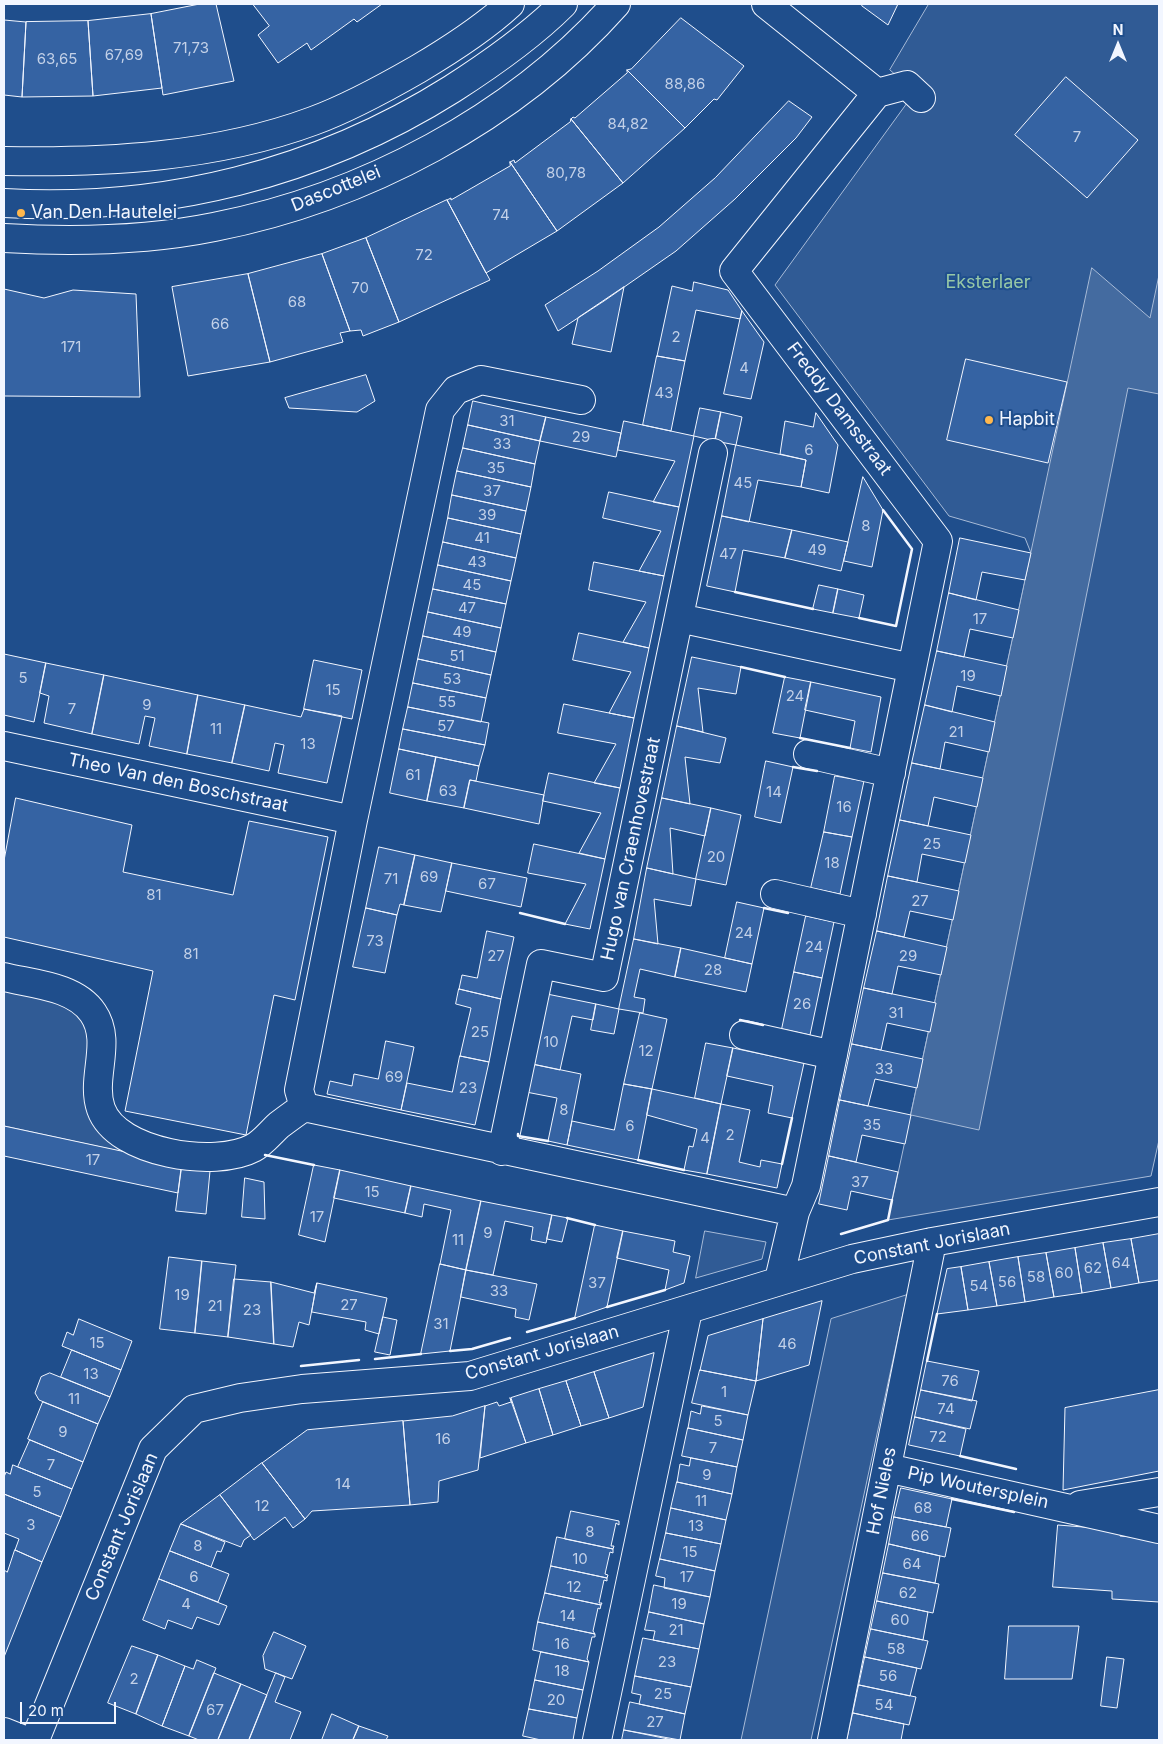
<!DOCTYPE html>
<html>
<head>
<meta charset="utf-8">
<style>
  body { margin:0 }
  #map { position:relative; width:1163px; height:1744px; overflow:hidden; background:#1f4e8c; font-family:Inter,sans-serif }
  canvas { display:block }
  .frame { position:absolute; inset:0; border:5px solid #f2f6ff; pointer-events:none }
  .north { position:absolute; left:1093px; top:20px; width:50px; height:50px; -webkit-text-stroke:4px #1f4e8c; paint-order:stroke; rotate:0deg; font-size:14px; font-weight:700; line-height:20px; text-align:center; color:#f2f6ff }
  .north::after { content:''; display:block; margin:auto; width:18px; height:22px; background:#f2f6ff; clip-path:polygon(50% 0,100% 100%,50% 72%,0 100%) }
  .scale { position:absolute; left:20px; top:1702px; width:96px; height:22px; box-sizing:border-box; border:2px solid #f2f6ff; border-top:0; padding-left:6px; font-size:15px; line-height:18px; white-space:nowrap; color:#f2f6ff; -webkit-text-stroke:4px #1f4e8c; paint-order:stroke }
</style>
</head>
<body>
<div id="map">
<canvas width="1163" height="1744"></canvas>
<div class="frame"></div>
<div class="north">N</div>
<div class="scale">20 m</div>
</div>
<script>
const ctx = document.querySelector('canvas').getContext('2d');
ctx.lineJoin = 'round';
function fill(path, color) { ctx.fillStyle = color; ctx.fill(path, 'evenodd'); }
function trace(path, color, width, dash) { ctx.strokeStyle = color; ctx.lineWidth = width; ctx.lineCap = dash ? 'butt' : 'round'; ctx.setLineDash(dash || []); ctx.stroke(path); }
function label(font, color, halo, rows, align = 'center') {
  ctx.font = font + ' Inter,sans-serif'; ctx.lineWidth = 4; ctx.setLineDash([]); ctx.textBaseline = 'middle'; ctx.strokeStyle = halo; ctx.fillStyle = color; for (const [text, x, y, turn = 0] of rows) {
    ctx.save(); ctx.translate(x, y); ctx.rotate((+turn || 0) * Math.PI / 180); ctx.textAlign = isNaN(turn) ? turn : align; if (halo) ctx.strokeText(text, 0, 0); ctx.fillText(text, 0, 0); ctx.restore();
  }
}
const built = new Path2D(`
  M929 4H1159V1140L1151 1176 888 1220 1031 553 1025 538 949 516 775 285 915 92 890 70Z
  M4 990 56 1001 80 1017 89 1035 116 1142 124 1152 4 1126Z
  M705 1231 766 1242 762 1259 696 1278Z
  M907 1295 811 1740H741L831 1319Z`);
fill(built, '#305b95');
trace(built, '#a8bbd7', 1);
const water = new Path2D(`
  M1092 268 1150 318 1159 275V394L1128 388 979 1130 911 1115Z`);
fill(water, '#446ba0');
trace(water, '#a8bbd7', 1);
const building = new Path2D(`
  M200 4H216L234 81 163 95 151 14Z
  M253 4H382L357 22 354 19 311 50 307 43 278 63 258 35 269 26Z
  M863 4H898L888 25 862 6Z
  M151 14 162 88 93 96 88 21Z
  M681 18 744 66 717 100 714 99 685 128 627 70 631 69Z
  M4 20 26 22 22 97 4 95Z
  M88 21 93 96 22 97 26 22Z
  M627 70 685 128 623 183 571 119 573 117 575 118 627 73Z
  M1066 77 1138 140 1087 198 1015 135Z
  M789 101 812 117 796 138 735 199 676 251 604 301 558 331 545 305 598 271 659 227 715 178Z
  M571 119 623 183 557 231 510 162 514 160 515 163 570 122Z
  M510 162 557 231 486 273 447 200 451 198V200L510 166Z
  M447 200 490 280 399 322 366 238Z
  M366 238 399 322 363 336 361 330 350 331 322 254Z
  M322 254 350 331 340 333 343 342 270 362 248 274Z
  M248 274 270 362 188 376 172 287Z
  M694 282 728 290 742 311 740 319 696 310 685 361 657 356 672 286 692 291Z
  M624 287 611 352 572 344 578 318Z
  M4 289 44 298 73 290 136 294 140 397 4 396Z
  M742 311 764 342 751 399 724 394Z
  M657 356 685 361 671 431 643 425Z
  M966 359 1067 382 1048 463 947 440Z
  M366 375 375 401 357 412 289 408 285 398Z
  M473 401 546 417 540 441 468 425Z
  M700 408 721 412 715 441 694 436Z
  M721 412 742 417 736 445 715 441Z
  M816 413 838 445 829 493 801 487 806 460 780 454 785 421 813 427Z
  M546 417 621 433 616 457 540 441Z
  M624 421 694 436 679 507 653 502 675 461 618 450Z
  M468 425 540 441 535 464 463 448Z
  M736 445 806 460 801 487 758 480 749 522 722 516Z
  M463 448 535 464 531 487 457 471Z
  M457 471 531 487 526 511 452 495Z
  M863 477 883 510 872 567 844 561Z
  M609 492 679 507 664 576 639 571 661 531 603 518Z
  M452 495 526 511 521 534 448 518Z
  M722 516 792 530 785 558 743 550 735 592 707 586Z
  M448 518 521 534 516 558 443 542Z
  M792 530 848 542 841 571 785 558Z
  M960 538 1031 553 1025 580 982 572 976 600 949 593Z
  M443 542 516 558 511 581 438 565Z
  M594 562 664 576 649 648 623 642 646 602 589 590Z
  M438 565 511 581 506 604 433 589Z
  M819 585 838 589 833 613 813 609Z
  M433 589 506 604 501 628 428 612Z
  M838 589 864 595 859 618 833 613Z
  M949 593 1019 610 1013 638 970 629 964 657 937 651Z
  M428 612 501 628 496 652 423 636Z
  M579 633 649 648 634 718 609 713 631 672 573 660Z
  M423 636 496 652 491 675 418 659Z
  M937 651 1007 666 1001 696 957 686 952 712 925 705Z
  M4 654 46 663 34 722 4 715Z
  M692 657 741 667 736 694 698 688 703 732 677 726Z
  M418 659 491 675 486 698 413 683Z
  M314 660 362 670 352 719 304 709Z
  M46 663 104 675 92 734 44 723 49 696 40 693Z
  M104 675 198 695 187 754 149 746 155 718 145 716 139 744 92 734Z
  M785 677 811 682 800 738 773 733Z
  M811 682 881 697 871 752 850 748 855 721 805 710Z
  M413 683 486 698 481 722 408 707Z
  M198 695 245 705 232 763 187 754Z
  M564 704 634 718 620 788 594 783 616 744 558 733Z
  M245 705 301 717 304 709 342 716 327 783 278 773 284 745 275 743 269 771 232 763Z
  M925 705 995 722 989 752 945 742 940 769 912 763Z
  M408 707 489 723 485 745 403 729Z
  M677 726 726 738 720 763 685 757 690 804 662 798Z
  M403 729 485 745 479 766 399 749Z
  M399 749 436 757 427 801 390 793Z
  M436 757 479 766 476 781 470 780 464 808 427 801Z
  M766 761 793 767 781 823 755 817Z
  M912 763 983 778 977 807 934 797 928 826 900 820Z
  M549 773 620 788 605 859 579 853 601 813 543 801Z
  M835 776 864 781 852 837 824 832Z
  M470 780 544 795 539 824 464 808Z
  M16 798 132 825 123 872 233 895 249 821 328 837 295 1000 274 995 246 1135 125 1111 153 971 4 937V861Z
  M662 798 711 808 705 836 670 828 673 874 647 868Z
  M711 808 741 815 726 885 696 879Z
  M900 820 971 835 965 863 922 854 917 882 888 876Z
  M824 832 852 837 840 894 811 888Z
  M534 844 605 859 590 929 565 924 586 884 528 873Z
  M379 847 415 855 404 905 400 904 397 915 366 908Z
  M415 855 452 863 441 912 404 905Z
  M452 863 527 878 521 907 446 891Z
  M647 868 696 879 691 906 654 899 658 944 634 939Z
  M888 876 959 891 953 920 910 911 904 937 877 931Z
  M737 902 764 908 752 964 725 958Z
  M366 908 397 915 385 973 353 967Z
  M806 916 834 922 822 978 794 972Z
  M487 931 514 937 501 999 459 989 462 975 477 978Z
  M877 931 947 947 941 975 898 966 892 994 864 988Z
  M634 939 681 948 675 977 640 969 634 997 645 999 643 1013 619 1009Z
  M681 948 752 964 746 992 675 977Z
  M794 972 822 978 810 1035 782 1029Z
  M864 988 936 1003 930 1032 887 1023 881 1050 852 1044Z
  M459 989 501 999 489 1062 460 1056 471 1008 456 1004Z
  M547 994 596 1004 593 1020 572 1016 560 1070 532 1064Z
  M596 1004 619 1009 614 1034 591 1030Z
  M640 1013 667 1019 652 1089 624 1084Z
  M386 1041 414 1047 401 1110 327 1094 330 1081 352 1086 354 1074 378 1079Z
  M706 1043 733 1048 721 1104 695 1098Z
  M852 1044 923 1059 917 1088 875 1079 868 1106 840 1100Z
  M733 1048 804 1063 792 1118 768 1113 773 1086 727 1076Z
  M460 1056 489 1062 475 1125 401 1110 407 1083 452 1092Z
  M532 1064 581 1074 567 1145 548 1141 557 1098 526 1092Z
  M624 1084 652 1089 638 1160 567 1145 572 1121 614 1130Z
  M652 1089 721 1104 707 1174 684 1170 689 1146 693 1147 697 1129 647 1115Z
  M840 1100 911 1115 905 1144 862 1135 856 1162 829 1156Z
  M721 1104 750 1110 739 1162 760 1167 761 1160 782 1164 777 1188 707 1174Z
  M4 1126 182 1164 178 1193 4 1156Z
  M829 1156 898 1172 892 1200 851 1191 847 1210 819 1204Z
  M182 1164 210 1171 206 1214 176 1211Z
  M314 1165 340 1170 325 1242 299 1235Z
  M340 1170 411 1186 405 1213 334 1198Z
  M245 1178 264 1182 265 1219 242 1217Z
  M411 1186 481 1201 466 1270 440 1264 451 1210 424 1204 422 1217 405 1213Z
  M481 1201 552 1215 546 1243 531 1240 533 1227 505 1221 493 1275 466 1270Z
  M552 1215 568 1218 562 1242 547 1239Z
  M595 1225 623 1231 607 1307 575 1318Z
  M623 1231 675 1241 673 1252 690 1256 684 1283 665 1290 669 1270 617 1258Z
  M1159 1234V1280L1139 1283 1131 1239Z
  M1131 1239 1139 1283 1111 1288 1103 1243Z
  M1103 1243 1111 1288 1082 1293 1075 1248Z
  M1075 1248 1082 1293 1054 1297 1046 1253Z
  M1046 1253 1054 1297 1025 1302 1018 1257Z
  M169 1257 202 1261 195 1333 160 1329Z
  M1018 1257 1025 1302 997 1306 989 1262Z
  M202 1261 236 1265 228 1337 195 1333Z
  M989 1262 997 1306 968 1310 961 1267Z
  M440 1264 466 1270 450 1351 421 1354Z
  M961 1267 968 1310 937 1314 947 1269Z
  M466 1270 537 1284 529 1320 515 1317 516 1309 461 1297Z
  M234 1279 271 1282 274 1344 228 1337Z
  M271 1282 314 1293 317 1283 309 1325 299 1322 293 1347 274 1344Z
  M317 1283 387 1298 379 1334 365 1330 366 1322 312 1312Z
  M822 1301 809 1365 756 1381 763 1319Z
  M383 1317 397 1320 390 1355 375 1352Z
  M79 1319 132 1341 121 1370 62 1346 67 1332 73 1335Z
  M763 1319 756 1381 700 1370 708 1336Z
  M72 1350 121 1370 110 1397 61 1377Z
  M654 1353 643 1407 609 1418 594 1372Z
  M927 1361 979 1371 972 1401 921 1390Z
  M700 1370 756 1381 748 1415 692 1403Z
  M594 1372 609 1418 581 1426 566 1381Z
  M50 1373 110 1397 98 1424 39 1400 35 1393 41 1377Z
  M566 1381 581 1426 553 1435 539 1389Z
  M539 1389 553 1435 526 1443 511 1398Z
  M921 1390 977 1401 970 1429 915 1417Z
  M1159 1390V1471L1063 1490 1065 1408Z
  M510 1398 526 1443 480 1458 485 1406 497 1402 499 1406 511 1402Z
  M43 1402 98 1424 83 1462 28 1439Z
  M485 1406 478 1470 439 1481 438 1502 410 1505 403 1421 452 1416Z
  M702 1406 748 1415 743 1440 688 1428 691 1411 700 1414Z
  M915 1417 966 1429 960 1456 909 1445Z
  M403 1421 410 1505 312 1511 305 1519 262 1463 307 1430Z
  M688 1428 743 1440 737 1467 682 1456Z
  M30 1440 83 1462 72 1489 18 1467Z
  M691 1458 737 1467 732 1494 677 1482 680 1464 689 1466Z
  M262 1463 305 1519 293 1528 285 1517 254 1540 220 1495Z
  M13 1465 72 1489 61 1517 4 1494V1477L6 1472 10 1474Z
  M677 1482 732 1494 726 1520 671 1508Z
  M901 1488 952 1499 946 1527 894 1517Z
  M4 1494 61 1517 42 1562 15 1550 19 1539 4 1533Z
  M220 1495 251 1535 244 1540 241 1547 181 1524Z
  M671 1508 726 1520 721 1544 666 1533Z
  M571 1511 619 1521V1525L616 1523 611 1546H614L613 1549 565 1539Z
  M894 1517 951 1528 945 1557 889 1544Z
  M181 1524 225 1542 221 1552 217 1551 211 1567 170 1551Z
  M1058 1525 1121 1530 1120 1536 1159 1539V1602L1112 1599V1591L1053 1587Z
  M666 1533 721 1544 715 1571 660 1559Z
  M557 1537 613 1549V1553L610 1552 605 1574 608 1575 607 1578 551 1566Z
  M889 1544 940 1556 935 1583 883 1573Z
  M15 1550 42 1562 4 1657V1570L7 1572Z
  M170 1551 229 1574 218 1602 159 1579Z
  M660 1559 715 1571 710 1597 664 1588 665 1578 656 1576Z
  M551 1566 607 1578V1581L604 1580 599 1603H602L601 1605 545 1593Z
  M883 1573 939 1584 933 1613 877 1601Z
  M159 1579 227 1606 219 1625 197 1617 192 1629 168 1620 165 1629 143 1620Z
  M654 1585 710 1597 704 1624 649 1612Z
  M545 1593 601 1605 600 1609 598 1608 593 1631 595 1634 538 1622Z
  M877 1601 928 1612 923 1640 871 1629Z
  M649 1612 704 1624 699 1649 653 1640 655 1631 645 1630Z
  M538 1622 595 1634V1637H592L587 1659 589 1662 533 1650Z
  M1009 1626H1079L1072 1679H1005Z
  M871 1629 928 1641 921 1669 865 1657Z
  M274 1632 306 1646 292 1679 265 1669 263 1656Z
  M643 1638 699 1649 691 1687 635 1676Z
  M132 1646 158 1655 136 1714 108 1703Z
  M541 1652 589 1662 583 1690 535 1680Z
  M158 1655 185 1666 162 1726 136 1714Z
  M865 1657 917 1668 910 1696 859 1685Z
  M1107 1657 1124 1659 1117 1708 1101 1706Z
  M197 1660 216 1668 189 1736 162 1726 185 1666 193 1669Z
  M214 1673 241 1684 218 1740H199L189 1736Z
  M276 1673 285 1677 275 1702 301 1712 290 1740H249Z
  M635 1676 691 1687 685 1714 639 1704 641 1695 632 1693Z
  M535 1680 583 1690 577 1718 529 1709Z
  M241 1684 267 1695 249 1740H218Z
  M859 1685 916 1697 909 1725 853 1713Z
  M630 1702 685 1714 680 1740 624 1730Z
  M529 1709 577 1718 573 1740H541L523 1736Z
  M853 1713 904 1724 901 1740H847Z
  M332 1714 359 1726 353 1740H322Z
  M359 1726 388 1736 386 1740H353Z
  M624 1730 673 1740H622Z`);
fill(building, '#3563a3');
trace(building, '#f2f6ff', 1);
const minor = new Path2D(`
  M766 4 877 93
  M877 93 907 85 921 98
  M4 161C106 163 216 157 313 121 349 108 385 88 418 69 450 50 483 29 510 4
  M4 203C163 212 317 174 452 89 491 64 530 37 563 4
  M4 238C74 242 145 241 214 227 363 198 515 118 616 4
  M581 400 481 380 456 390 440 410 353 820 299 1090 304 1107 795 1212 779 1280
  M679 618 912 668
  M4 746 353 820
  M808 754 891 773
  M775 894 862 914
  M4 977C32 984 75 986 93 1013 113 1042 90 1078 101 1109 117 1154 216 1168 253 1148 263 1143 271 1132 279 1125 287 1119 295 1113 304 1107
  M744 1035 833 1055
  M502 1151 541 964 604 977 713 453
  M795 1212 806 1186 938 541 734 271 877 93
  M887 1468 1159 1529
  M1080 1505 1159 1492
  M4 1732 24 1740
  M35 1740 153 1449 194 1409 240 1398 302 1389 470 1376 852 1259 932 1242 1159 1202
  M597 1740 688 1310
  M832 1740 932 1242`);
trace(minor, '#f2f6ff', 30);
trace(minor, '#1f4e8c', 28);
trace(new Path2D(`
  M735 592 813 609
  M859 618 896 626 912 549 883 510
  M741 667 785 677
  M800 738 850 748
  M793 767 817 771
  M764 908 788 913
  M520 913 565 924
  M740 1020 763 1025
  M518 1134V1136L548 1141
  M265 1155 314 1165
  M638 1160 684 1170
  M782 1164 792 1118
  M567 1218 595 1225
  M841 1234 888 1220 892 1200
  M607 1307 665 1290
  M527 1332 575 1318
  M450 1351 472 1349 510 1338
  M375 1359 421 1354
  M927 1361 937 1314
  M301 1366 359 1360
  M960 1456 1016 1469
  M952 1499 1014 1512`), '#f2f6ff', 2.5);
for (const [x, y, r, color] of [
  [21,213,5,"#ffb74d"],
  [989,420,5,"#ffb74d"]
]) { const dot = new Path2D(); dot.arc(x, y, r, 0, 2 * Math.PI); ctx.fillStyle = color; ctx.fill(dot); trace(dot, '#1f4e8c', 2); }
label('15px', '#c3d1e8', null, [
  ["71,73",191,48],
  ["67,69",124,55],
  ["63,65",57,59],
  ["88,86",685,84],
  ["84,82",628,124],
  ["7",1077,137],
  ["80,78",566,173],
  ["74",501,215],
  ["72",424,255],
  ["70",360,288],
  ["68",297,302],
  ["66",220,324],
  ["2",676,337],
  ["171",71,347],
  ["4",744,368],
  ["43",664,393],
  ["31",507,421],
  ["29",581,437],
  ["33",502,444],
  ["6",809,450],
  ["35",496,468],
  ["45",743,483],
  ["37",492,491],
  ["39",487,515],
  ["8",866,526],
  ["41",482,538],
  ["49",817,550],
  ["47",728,554],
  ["43",477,562],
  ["45",472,585],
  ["47",467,608],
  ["17",980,619],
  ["49",462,632],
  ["51",457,656],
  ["19",968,676],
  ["5",23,678],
  ["53",452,679],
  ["15",333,690],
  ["24",795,696],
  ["55",447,702],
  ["9",147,705],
  ["7",72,709],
  ["57",446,726],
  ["11",216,729],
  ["21",956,732],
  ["13",308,744],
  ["61",413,775],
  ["63",448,791],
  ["14",774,792],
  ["16",844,807],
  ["25",932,844],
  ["20",716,857],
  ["18",832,863],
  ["69",429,877],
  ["71",391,879],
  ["67",487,884],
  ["81",154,895],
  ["27",920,901],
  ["24",744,933],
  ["73",375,941],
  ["24",814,947],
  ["81",191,954],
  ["27",496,956],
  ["29",908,956],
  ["28",713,970],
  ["26",802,1004],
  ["31",896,1013],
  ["25",480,1032],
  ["10",551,1042],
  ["12",646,1051],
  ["33",884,1069],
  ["69",394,1077],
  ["23",468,1088],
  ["8",564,1110],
  ["35",872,1125],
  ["6",630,1126],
  ["2",730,1135],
  ["4",705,1138],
  ["17",93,1160],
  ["37",860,1182],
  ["15",372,1192],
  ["17",317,1217],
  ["9",488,1233],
  ["11",458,1240],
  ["64",1121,1263],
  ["62",1093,1268],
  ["60",1064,1273],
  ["58",1036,1277],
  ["56",1007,1282],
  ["37",597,1283],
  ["54",979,1286],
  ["33",499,1291],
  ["19",182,1295],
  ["27",349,1305],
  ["21",215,1306],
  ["23",252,1310],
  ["31",441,1324],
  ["15",97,1343],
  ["46",787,1344],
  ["13",91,1374],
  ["76",950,1381],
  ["1",724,1392],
  ["11",74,1399],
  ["74",946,1409],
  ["5",718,1421],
  ["9",63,1432],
  ["72",938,1437],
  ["16",443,1439],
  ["7",713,1448],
  ["7",51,1465],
  ["9",707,1475],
  ["14",343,1484],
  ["5",37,1492],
  ["11",701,1501],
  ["12",262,1506],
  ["68",923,1508],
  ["3",31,1525],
  ["13",696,1526],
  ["8",590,1532],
  ["66",920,1536],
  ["8",198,1546],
  ["15",690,1552],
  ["10",580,1559],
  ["64",912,1564],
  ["6",194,1577],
  ["17",687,1577],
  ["12",574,1587],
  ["62",908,1593],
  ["4",186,1604],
  ["19",679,1604],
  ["14",568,1616],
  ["60",900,1620],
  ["21",676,1630],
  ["16",562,1644],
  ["58",896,1649],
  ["23",667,1662],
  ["18",562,1671],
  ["56",888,1676],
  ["2",134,1679],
  ["25",663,1694],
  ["20",556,1700],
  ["54",884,1705],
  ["67",215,1710],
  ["27",655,1722]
]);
label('18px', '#f2f6ff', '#1f4e8c', [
  ["Dascottelei",336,189,-22],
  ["Freddy Damsstraat",839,409,53],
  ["Theo Van den Boschstraat",178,783,12],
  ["Hugo van Craenhovestraat",631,849,-78],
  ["Constant Jorislaan",932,1244,-11],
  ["Constant Jorislaan",542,1353,-16],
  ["Pip Woutersplein",978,1488,12],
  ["Hof Nieles",882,1491,-79],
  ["Constant Jorislaan",122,1527,-67]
]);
label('18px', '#f2f6ff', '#1f4e8c', [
  ["Van Den Hautelei",31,213],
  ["Hapbit",999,420]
], 'left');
label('18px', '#97c8a6', '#1f4e8c', [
  ["Eksterlaer",988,283]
]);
</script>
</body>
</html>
